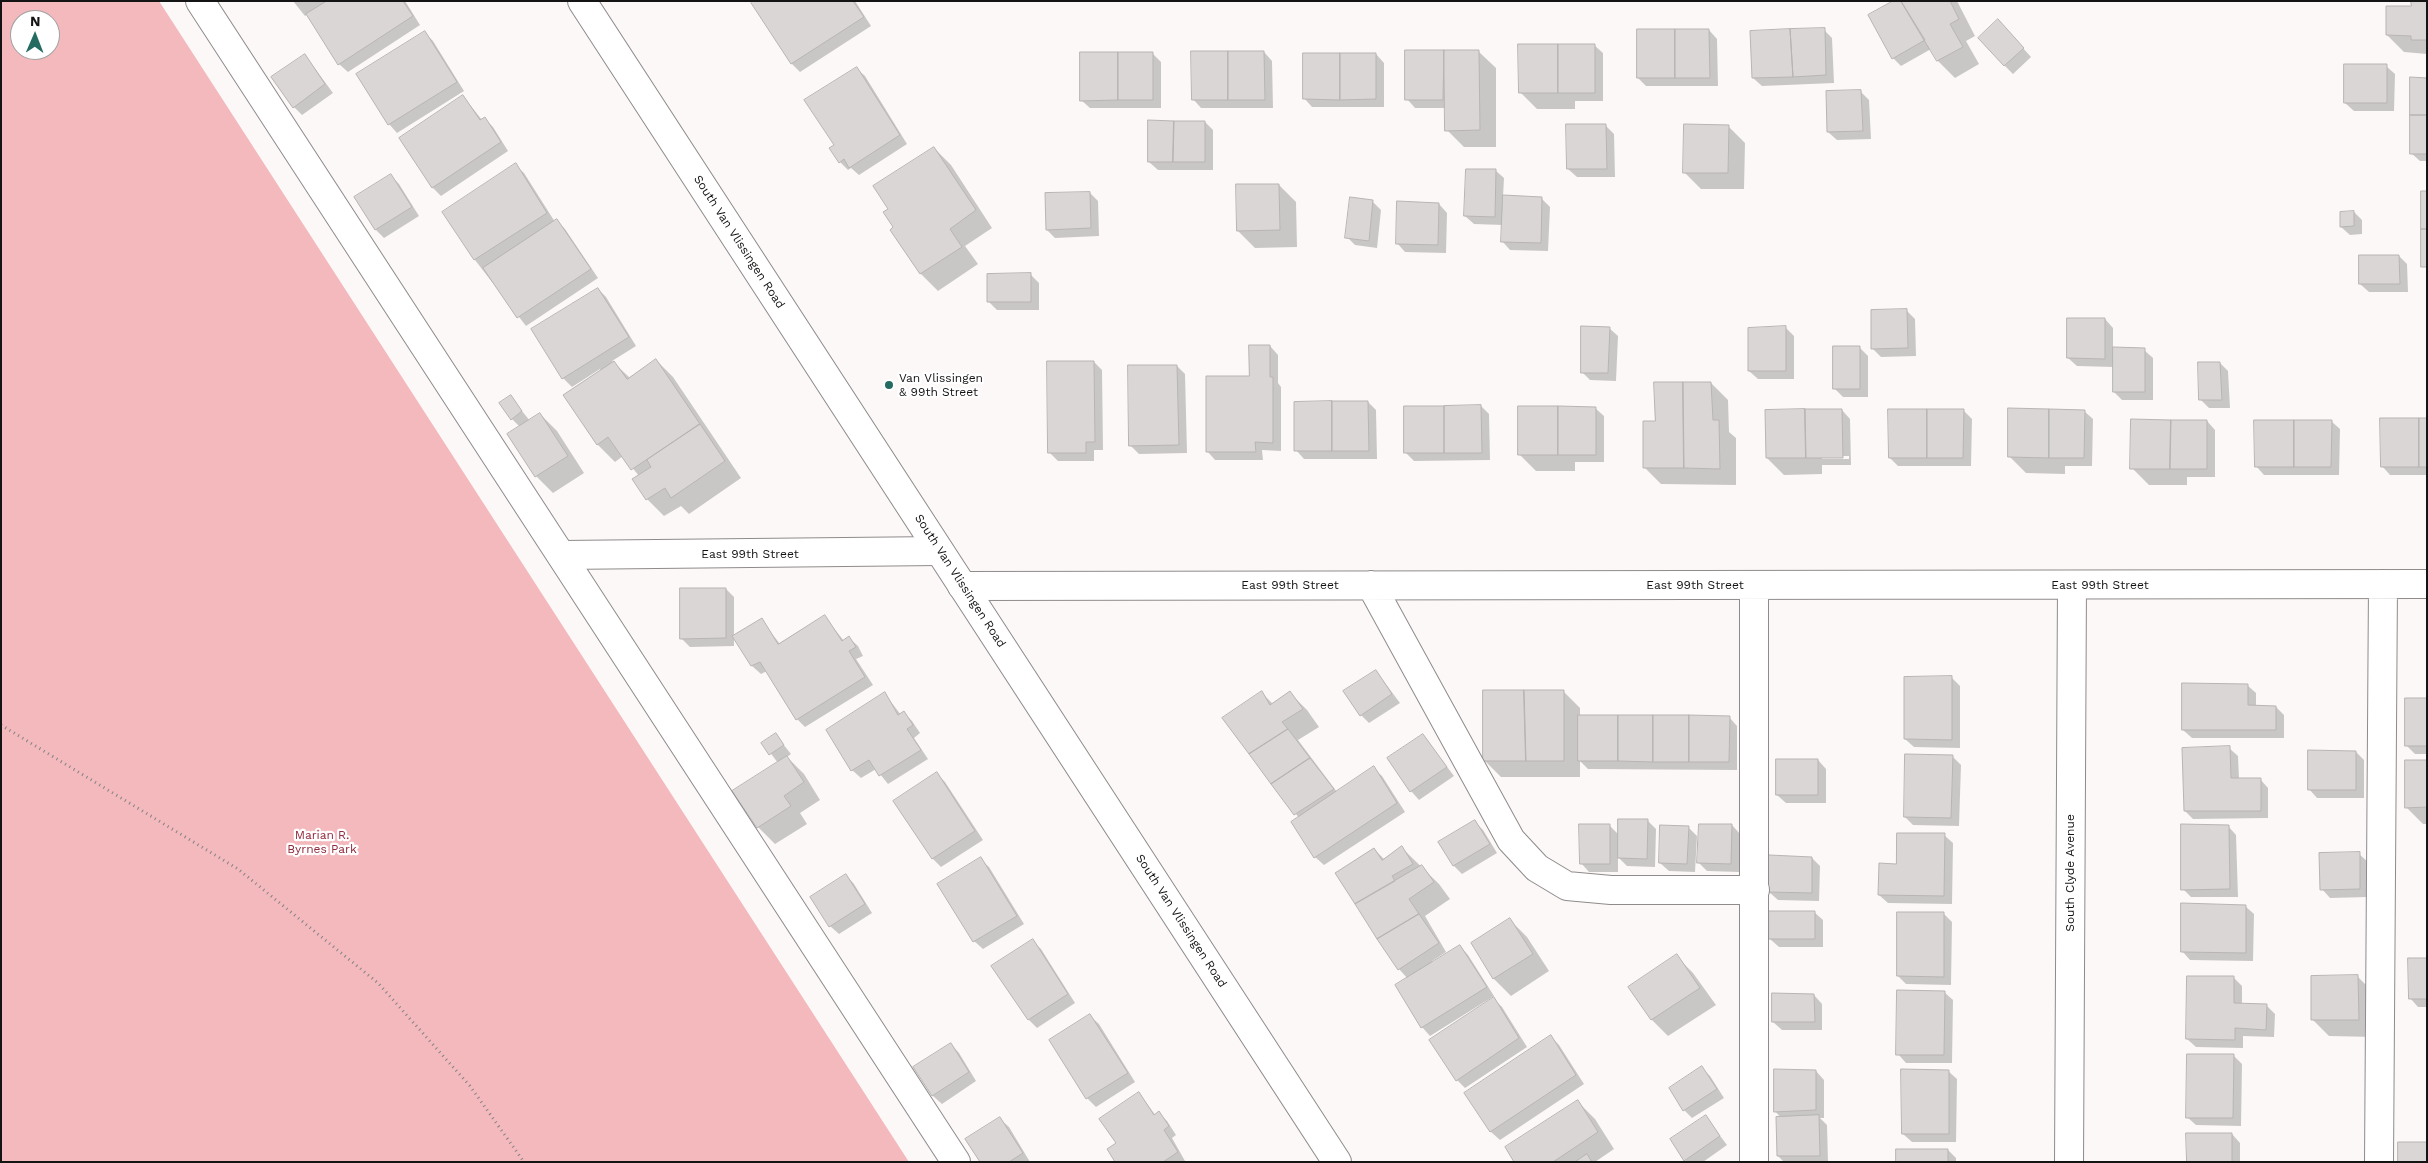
<!DOCTYPE html>
<html>
<head>
<meta charset="utf-8">
<style>
  body { margin:0 }
  #map { position:relative; width:2428px; height:1163px; overflow:hidden; background:#fcf8f8; font-family:"Work Sans",sans-serif }
  canvas { display:block }
  .frame { position:absolute; inset:0; border:2px solid #151414; pointer-events:none }
  .north { position:absolute; left:10px; top:10px; width:50px; height:50px; box-sizing:border-box; background:#fff; border:1px solid #a1a1a1; border-radius:50%; rotate:1deg; font-size:14px; font-weight:700; line-height:20px; text-align:center; color:#151414 }
  .north::after { content:''; display:block; margin:auto; width:18px; height:22px; background:#246b61; clip-path:polygon(50% 0,100% 100%,50% 72%,0 100%) }
</style>
</head>
<body>
<div id="map">
<canvas width="2428" height="1163"></canvas>
<div class="frame"></div>
<div class="north">N</div>
</div>
<script>
const ctx = document.querySelector('canvas').getContext('2d');
ctx.lineJoin = 'round';
function fill(path, color) { ctx.fillStyle = color; ctx.fill(path, 'evenodd'); }
function trace(path, color, width, dash) { ctx.strokeStyle = color; ctx.lineWidth = width; ctx.lineCap = dash ? 'butt' : 'round'; ctx.setLineDash(dash || []); ctx.stroke(path); }
function label(font, color, halo, rows, align = 'center') {
  ctx.font = font + ' "Work Sans",sans-serif'; ctx.lineWidth = 4.5; ctx.setLineDash([]); ctx.textBaseline = 'middle'; ctx.strokeStyle = halo; ctx.fillStyle = color; for (const [text, x, y, turn = 0] of rows) {
    ctx.save(); ctx.translate(x, y); ctx.rotate((+turn || 0) * Math.PI / 180); ctx.textAlign = isNaN(turn) ? turn : align; if (halo) ctx.strokeText(text, 0, 0); ctx.fillText(text, 0, 0); ctx.restore();
  }
}
fill(new Path2D(`
  M1 1H159L909 1162H1ZM20 20H50V50H20Z`), '#f3b9bd');
fill(new Path2D(`
  M293 1H405L420 25 348 72 339 64 308 14 305 16Z
  M756 1H855L871 26 800 72 792 64 753 3Z
  M1896 1H1957L1975 36 1966 41 1979 64 1955 78 1938 61 1931 49 1901 66 1893 58Z
  M2427 1V54L2404 52 2387 35 2412 7Z
  M2006 29 2031 57 2013 74 2004 65Z
  M1709 30 1717 39 1718 86H1646L1638 78Z
  M1824 30 1832 38 1834 83 1762 86 1753 78Z
  M425 33 433 41 464 91 397 133 389 124 358 74Z
  M1594 45 1603 53V101H1575V109H1537L1520 92Z
  M1406 51H1478L1496 68V147H1464L1447 130 1446 108H1415L1407 99Z
  M1264 52 1272 61 1273 108H1201L1193 99Z
  M1152 53 1161 62V108H1090L1081 100Z
  M1376 54 1384 63V107H1312L1304 98Z
  M305 55 333 93 302 115 294 107Z
  M2386 66 2395 74 2394 111H2354L2345 103Z
  M856 68 865 76 907 144 859 175 851 168 848 170 840 162 835 146Z
  M2427 79V161H2420L2411 153Z
  M1860 91 1869 100 1871 139 1837 140 1828 132Z
  M463 96 482 120 485 119 493 127 508 151 441 196 433 188 401 138Z
  M1205 122 1213 130V170H1158L1149 162Z
  M1606 126 1614 134 1615 177H1577L1568 169Z
  M1728 126 1745 143 1744 189H1701L1684 172Z
  M934 148 951 165 992 228 965 246 978 264 938 291 921 274 892 230 895 227 890 209Z
  M515 165 524 173 555 222 557 221 565 229 598 278 526 326 475 260 444 212Z
  M1495 170 1504 178 1503 197 1542 199 1550 207 1548 251 1510 250 1502 241 1503 225 1474 224 1465 216Z
  M391 176 399 184 419 216 384 238 376 230Z
  M1279 185 1296 202 1297 247 1255 248 1238 231Z
  M1090 193 1098 201 1099 236 1055 238 1047 230Z
  M1372 201 1381 210 1377 248 1355 245 1347 237Z
  M1439 204 1447 213 1446 253 1405 252 1397 243Z
  M2354 212 2362 220V234L2350 235 2341 227Z
  M2399 256 2407 264 2408 292H2369L2360 284Z
  M1030 274 1039 283V310H997L988 301Z
  M598 289 606 297 636 346 612 361 630 378 656 360 673 377 741 478 689 514 681 506 664 516 647 499 639 476 623 456 615 462 598 445 565 395 601 371 600 369 572 387 563 378 533 330Z
  M1906 310 1915 319 1916 356 1881 357 1873 349Z
  M2105 319 2113 328V348L2144 350 2153 358V400H2122L2114 392V367L2077 366 2068 358Z
  M1609 328 1618 336 1616 381 1590 380 1582 372Z
  M1786 328 1794 336V379H1758L1749 371Z
  M1270 346 1278 355V383L1281 387V451L1262 450 1263 460H1215L1207 451Z
  M1860 348 1868 356V397H1843L1835 389Z
  M1094 362 1102 370 1103 450H1094V461H1058L1049 452Z
  M2220 363 2228 371 2230 408H2209L2200 399Z
  M1177 366 1185 374 1187 453 1139 454 1130 445Z
  M1711 383 1728 400 1729 432 1736 438V485L1661 484 1644 467 1656 422Z
  M510 396 530 421 540 414 557 431 584 473 553 493 536 476 520 427 512 419Z
  M1368 402 1376 410 1377 459H1304L1296 450Z
  M1481 406 1489 414 1490 460 1414 461 1406 453Z
  M1595 408 1604 416V462H1575V471H1536L1519 454Z
  M1842 410 1850 419 1851 465H1822V474L1784 475 1767 458ZM1822 456H1849V459H1822Z
  M1963 410 1972 419 1971 466H1898L1890 458Z
  M2084 411 2093 419 2092 466H2065V474L2026 473 2009 456Z
  M2427 419V475H2390L2382 466Z
  M2207 421 2215 430V477H2187V485H2149L2132 468Z
  M2331 421 2340 429 2339 475H2264L2256 466Z
  M726 589 734 597V636L761 620 780 644 825 617 844 641 849 638 858 646 863 656 856 659 873 685 805 727 797 719 767 671 761 674 752 666 734 637V646L690 647 681 638Z
  M1376 671 1400 703 1369 723 1361 715Z
  M1952 678 1960 686V748L1914 747 1905 739Z
  M2247 685 2256 693V706L2276 707 2284 715V738H2192L2183 730Z
  M1563 691 1580 708V716L1729 717 1737 726V770L1588 769 1580 761V777H1501L1484 760Z
  M1262 693 1273 704 1290 693 1307 710 1319 727 1298 740 1337 792 1373 768 1382 776 1405 812 1324 865 1315 857 1299 818 1224 718Z
  M885 694 901 715 904 713 912 721 920 733 914 738 928 759 888 784 876 769 861 778 852 770Z
  M2427 700V754H2415L2406 745Z
  M775 734 791 754 787 757 804 774 820 800 800 813 807 824 775 844 758 827 778 763 763 743Z
  M1423 735 1454 776 1419 800 1411 791 1389 758Z
  M2229 748 2238 756 2239 779H2260L2268 788V818L2193 819 2185 811Z
  M2356 752 2364 760V798H2317L2309 789Z
  M1953 757 1961 765 1959 826 1913 825 1905 817Z
  M1818 760 1826 769V803H1786L1777 795Z
  M2427 762V824H2423L2406 807Z
  M937 774 945 782 983 840 941 867 933 859 895 801Z
  M1647 820 1656 829 1655 867 1627 866 1618 857V872H1589L1581 863 1609 825 1619 835Z
  M1475 822 1483 830 1497 853 1462 874 1454 866 1440 842Z
  M1732 825 1740 834 1739 872 1707 871 1699 863Z
  M2228 826 2236 835 2238 897H2191L2183 889Z
  M1688 827 1697 836 1695 872 1669 871 1660 863Z
  M1944 835 1953 843 1952 904 1888 903 1879 895 1897 865Z
  M1402 848 1439 884 1450 899 1425 916 1446 952 1432 961 1433 963 1460 946 1468 955 1494 996 1430 1036 1422 1027 1408 979 1399 969 1374 849 1385 860Z
  M2359 854 2368 862V897L2330 898 2322 889Z
  M1812 858 1820 866 1819 901 1778 900 1769 892Z
  M980 859 989 867 1024 924 983 949 974 941Z
  M846 875 854 884 872 913 839 934 830 926Z
  M2245 906 2254 914 2253 961 2190 960 2182 951Z
  M1814 912 1823 920V947H1779L1770 939Z
  M1944 914 1952 922 1951 985 1906 984 1898 976Z
  M1510 920 1527 937 1549 971 1511 996 1494 979 1472 943Z
  M1032 940 1041 949 1075 1003 1037 1028 1029 1020Z
  M1676 956 1693 973 1716 1005 1668 1036 1651 1019Z
  M2427 959V1007H2418L2410 998Z
  M2357 976 2374 993 2375 1037 2329 1036 2312 1019Z
  M2234 978 2242 986V1004L2266 1005 2275 1014 2274 1037 2243 1036V1048L2196 1047 2187 1039Z
  M1944 992 1953 1000 1952 1063H1906L1898 1054Z
  M1814 995 1822 1004V1030H1782L1773 1022Z
  M1494 999 1502 1007 1527 1047 1465 1088 1457 1080Z
  M1090 1016 1099 1024 1135 1082 1096 1107 1087 1098 1051 1041Z
  M1551 1037 1559 1045 1584 1084 1500 1140 1491 1132 1466 1094Z
  M951 1044 959 1053 976 1081 942 1104 933 1096 915 1067Z
  M2233 1055 2242 1064 2241 1126 2196 1125 2187 1117Z
  M1702 1068 1710 1076 1724 1098 1692 1118 1684 1110Z
  M1816 1071 1824 1080V1118H1820L1827 1125 1828 1162H1784L1778 1156 1781 1118 1775 1111Z
  M1948 1071 1957 1079 1956 1142H1912L1903 1134Z
  M1139 1093 1156 1116 1159 1113 1167 1121 1176 1135 1172 1138 1185 1161 1117 1162Z
  M1578 1102 1595 1119 1614 1149 1595 1162H1516Z
  M1706 1117 1727 1145 1703 1162H1687L1685 1160Z
  M1000 1119 1009 1127 1030 1162H981Z
  M2232 1134 2240 1143V1162H2188Z
  M1948 1150 1956 1158V1162H1897Z`), '#0003');
const building = new Path2D(`
  M327 1H403L413 16 338 65 306 14Z
  M753 1H853L864 17 791 64 751 3Z
  M1893 1H1901L1925 40 1892 59 1868 15Z
  M1901 1H1950L1959 19 1950 24 1963 47 1937 61Z
  M2411 1H2427V40H2411V36L2386 35V6H2411Z
  M1998 19 2024 48 2004 66 1978 38Z
  M1825 28 1826 75 1793 77 1790 29Z
  M1637 29H1675V78H1637Z
  M1675 29H1709L1710 78H1675Z
  M1790 29 1793 77 1752 78 1750 31Z
  M425 31 457 82 388 125 356 74Z
  M1518 44H1558V93H1519Z
  M1558 44H1595V93H1558Z
  M1405 50H1444L1443 100H1405Z
  M1444 50H1479L1480 130 1445 131Z
  M1191 51H1228V100H1192Z
  M1228 51H1264L1265 100H1228Z
  M1080 52H1118V100L1080 101Z
  M1118 52H1153V100H1118Z
  M1303 53H1340V100L1303 99Z
  M1340 53H1376V99L1340 100Z
  M305 54 325 84 293 108 271 77Z
  M2344 64H2387V103H2344Z
  M857 67 900 135 849 168 844 159 839 163 829 148 834 145 804 100Z
  M2410 77 2427 78V115H2410Z
  M1861 90 1863 131 1827 132 1826 91Z
  M463 95 480 120 485 117 501 142 432 188 399 138Z
  M2410 115H2427V154H2410Z
  M1148 120 1174 121 1173 162H1148Z
  M1174 121H1205V162H1173Z
  M1566 124H1606L1607 169H1567Z
  M1684 124 1729 125 1728 173H1683Z
  M934 147 976 210 950 229 962 247 920 274 890 230 893 227 883 212 888 209 873 186Z
  M516 163 547 213 474 260 442 212Z
  M1466 169H1496L1495 217 1464 216Z
  M391 174 412 207 375 230 354 197Z
  M1236 184H1279L1280 230 1237 231Z
  M2421 191H2427V229H2421Z
  M1090 192 1091 228 1046 230 1045 193Z
  M1503 195 1542 197 1541 243 1501 242Z
  M1350 197 1373 200 1369 241 1345 238Z
  M1397 201 1439 203 1438 245 1396 244Z
  M2354 211V226L2340 227V212Z
  M557 219 591 269 517 318 483 268Z
  M2421 229H2427V267H2421Z
  M2359 255H2399L2400 284H2359Z
  M1031 273V302H987V274Z
  M598 288 629 337 562 379 531 329Z
  M1907 309 1908 348 1871 349V310Z
  M2067 318H2105V359L2067 358Z
  M1581 326 1610 327 1608 373H1581Z
  M1786 326V371H1748V328Z
  M1249 345H1270V377H1273V443L1255 442 1256 452H1206V376H1249Z
  M1833 346H1860V389H1833Z
  M2113 347 2145 348V392H2113Z
  M656 359 700 424 631 470 608 437 597 445 563 395 614 361 627 379Z
  M1047 361H1094L1095 442H1086V453H1048Z
  M2198 362H2220L2222 400H2199Z
  M1128 365H1177L1179 445 1129 446Z
  M1654 382H1683L1684 468H1643V421H1655Z
  M1683 382H1711L1713 420H1719L1720 469 1684 468Z
  M511 395 522 411 511 420 499 403Z
  M1332 401V451H1294V402Z
  M1332 401H1368L1369 451H1332Z
  M1481 405 1482 453H1444V406Z
  M1404 406H1444V453H1404Z
  M1518 406H1558V455H1518Z
  M1558 406 1596 407V455H1558Z
  M2008 408 2049 409V458L2008 457Z
  M1805 409 1806 458H1766L1765 410Z
  M1805 409H1842L1843 458H1806Z
  M1888 409H1927V458H1889Z
  M1927 409H1964L1963 458H1927Z
  M2049 409 2085 410 2084 458H2049Z
  M540 413 568 456 535 477 507 434Z
  M2380 418H2419V467H2381Z
  M2419 418H2427V467H2419Z
  M2131 419 2171 420 2170 469H2130Z
  M2171 420H2207V469H2170Z
  M2254 420H2294V467H2255Z
  M2294 420H2332L2331 467H2294Z
  M700 424 725 461 671 498 665 488 646 500 632 479 651 467 647 460Z
  M680 588H726V638L680 639Z
  M825 615 842 641 849 636 856 647 849 651 865 677 796 720 760 662 751 666 732 636 762 618 778 644Z
  M1376 670 1392 694 1360 716 1343 691Z
  M1952 676V740L1904 739V677Z
  M2182 683 2248 684V705L2276 706V730H2182Z
  M1483 690H1524L1526 761H1483Z
  M1524 690H1564V761H1526Z
  M1262 691 1270 705 1290 691 1303 709 1282 722 1288 729 1249 754 1222 718Z
  M885 692 898 715 904 711 913 725 907 729 921 750 879 776 869 760 851 771 826 730Z
  M2405 698H2427V746H2405Z
  M1578 715H1618V761H1578Z
  M1618 715H1653V762L1618 761Z
  M1653 715H1689V762H1653Z
  M1689 715 1730 716 1729 762H1689Z
  M1288 729 1310 758 1271 784 1249 754Z
  M776 733 784 745 769 755 761 743Z
  M1423 734 1447 767 1410 792 1387 758Z
  M2230 746 2231 778H2261V811H2184L2182 748Z
  M2308 750 2356 751V790H2308Z
  M1905 754 1953 755 1951 818 1904 817Z
  M787 756 804 782 784 796 791 806 757 828 732 791Z
  M1310 758 1334 789 1294 815 1271 784Z
  M1776 759H1818V795H1776Z
  M2405 760H2427V807L2405 808Z
  M1374 766 1397 803 1314 858 1291 822Z
  M937 772 975 831 932 859 893 801Z
  M1618 819H1648L1647 859 1618 858Z
  M1475 820 1490 844 1453 866 1438 842Z
  M1579 824H1610V864H1580Z
  M1699 824H1732L1731 864 1697 863Z
  M2181 824 2229 825 2230 889 2181 890Z
  M1660 825 1689 826 1687 864 1659 863Z
  M1897 833H1945L1944 896 1878 895 1879 863 1896 864Z
  M1402 846 1413 864 1392 876 1395 881 1355 904 1335 873 1374 848 1382 860Z
  M2360 852V889L2320 890 2319 853Z
  M1769 855 1812 857V893L1768 892Z
  M981 857 1017 916 973 942 937 884Z
  M1422 865 1434 882 1409 899 1419 914 1377 939 1355 904Z
  M846 874 865 904 829 927 810 897Z
  M2181 903 2246 905V953L2181 952Z
  M1769 911H1815V939H1769Z
  M1897 912H1944V977L1897 976Z
  M1419 914 1439 943 1398 970 1377 939Z
  M1510 918 1533 954 1493 979 1471 943Z
  M1033 939 1068 994 1028 1020 991 966Z
  M1460 945 1487 987 1421 1028 1395 985Z
  M1677 954 1700 988 1651 1020 1628 987Z
  M2408 958H2427V999H2409Z
  M2358 975 2359 1020H2311V976Z
  M2187 976H2234V1003L2267 1004 2266 1030 2235 1028V1040L2186 1039Z
  M1897 990 1945 991 1944 1055H1896Z
  M1772 993 1814 994 1815 1022H1772Z
  M1494 997 1519 1038 1456 1081 1429 1040Z
  M1090 1014 1128 1073 1086 1099 1049 1040Z
  M1551 1035 1576 1075 1490 1132 1464 1093Z
  M951 1043 969 1072 932 1096 913 1067Z
  M2187 1054H2234L2233 1118H2186Z
  M1702 1066 1717 1089 1683 1111 1669 1088Z
  M1774 1069 1816 1070V1110L1774 1112Z
  M1901 1069 1949 1070V1134H1902Z
  M1139 1092 1154 1115 1159 1111 1169 1126 1164 1130 1178 1152 1163 1162H1115L1107 1149 1116 1143 1099 1119Z
  M1578 1100 1598 1132 1553 1162H1514L1505 1147Z
  M1706 1115 1720 1136 1684 1161 1670 1139Z
  M1819 1115 1820 1156H1777L1776 1117Z
  M1000 1117 1023 1153 1009 1162H980L965 1139Z
  M2186 1133H2232V1162H2187Z
  M2398 1142H2427V1162H2398Z
  M1896 1149H1948V1162H1896Z
  M1587 1154 1592 1162H1575Z`);
fill(building, '#dad6d6');
trace(building, '#b8b4b4', 1);
const minor = new Path2D(`
  M200 1 956 1162
  M562 555 939 551
  M1371 585 1511 840 1537 868 1567 886 1611 890H1755
  M1754 585V1162
  M962 586 2427 584
  M2069 1162 2072 585
  M2379 1162 2383 584`);
const major = new Path2D(`
  M582 1 1337 1162`);
trace(minor, '#8f8b8b', 30);
trace(major, '#8f8b8b', 30);
trace(new Path2D(`
  M1 725 238 869 378 983 470 1086 524 1162`), '#848282', 3, [1, 4]);
trace(minor, '#fff', 28);
trace(major, '#fff', 28);
for (const [x, y, r, color] of [
  [889,385,5,"#246b61"]
]) { const dot = new Path2D(); dot.arc(x, y, r, 0, 2 * Math.PI); ctx.fillStyle = color; ctx.fill(dot); trace(dot, '#fff', 2); }
label('12px', '#151414', '#fff', [
  ["South Van Vlissingen Road",739,242,57],
  ["East 99th Street",750,554],
  ["South Van Vlissingen Road",960,581,57],
  ["East 99th Street",1290,585],
  ["East 99th Street",1695,585],
  ["East 99th Street",2100,585],
  ["South Clyde Avenue",2070,873,-90],
  ["South Van Vlissingen Road",1181,921,57]
]);
label('12px', '#151414', '#fff', [
  ["Van Vlissingen",899,378],
  ["& 99th Street",899,392]
], 'left');
label('12px', '#912a3d', '#fff', [
  ["Marian R.",322,835],
  ["Byrnes Park",322,849]
]);
</script>
</body>
</html>
